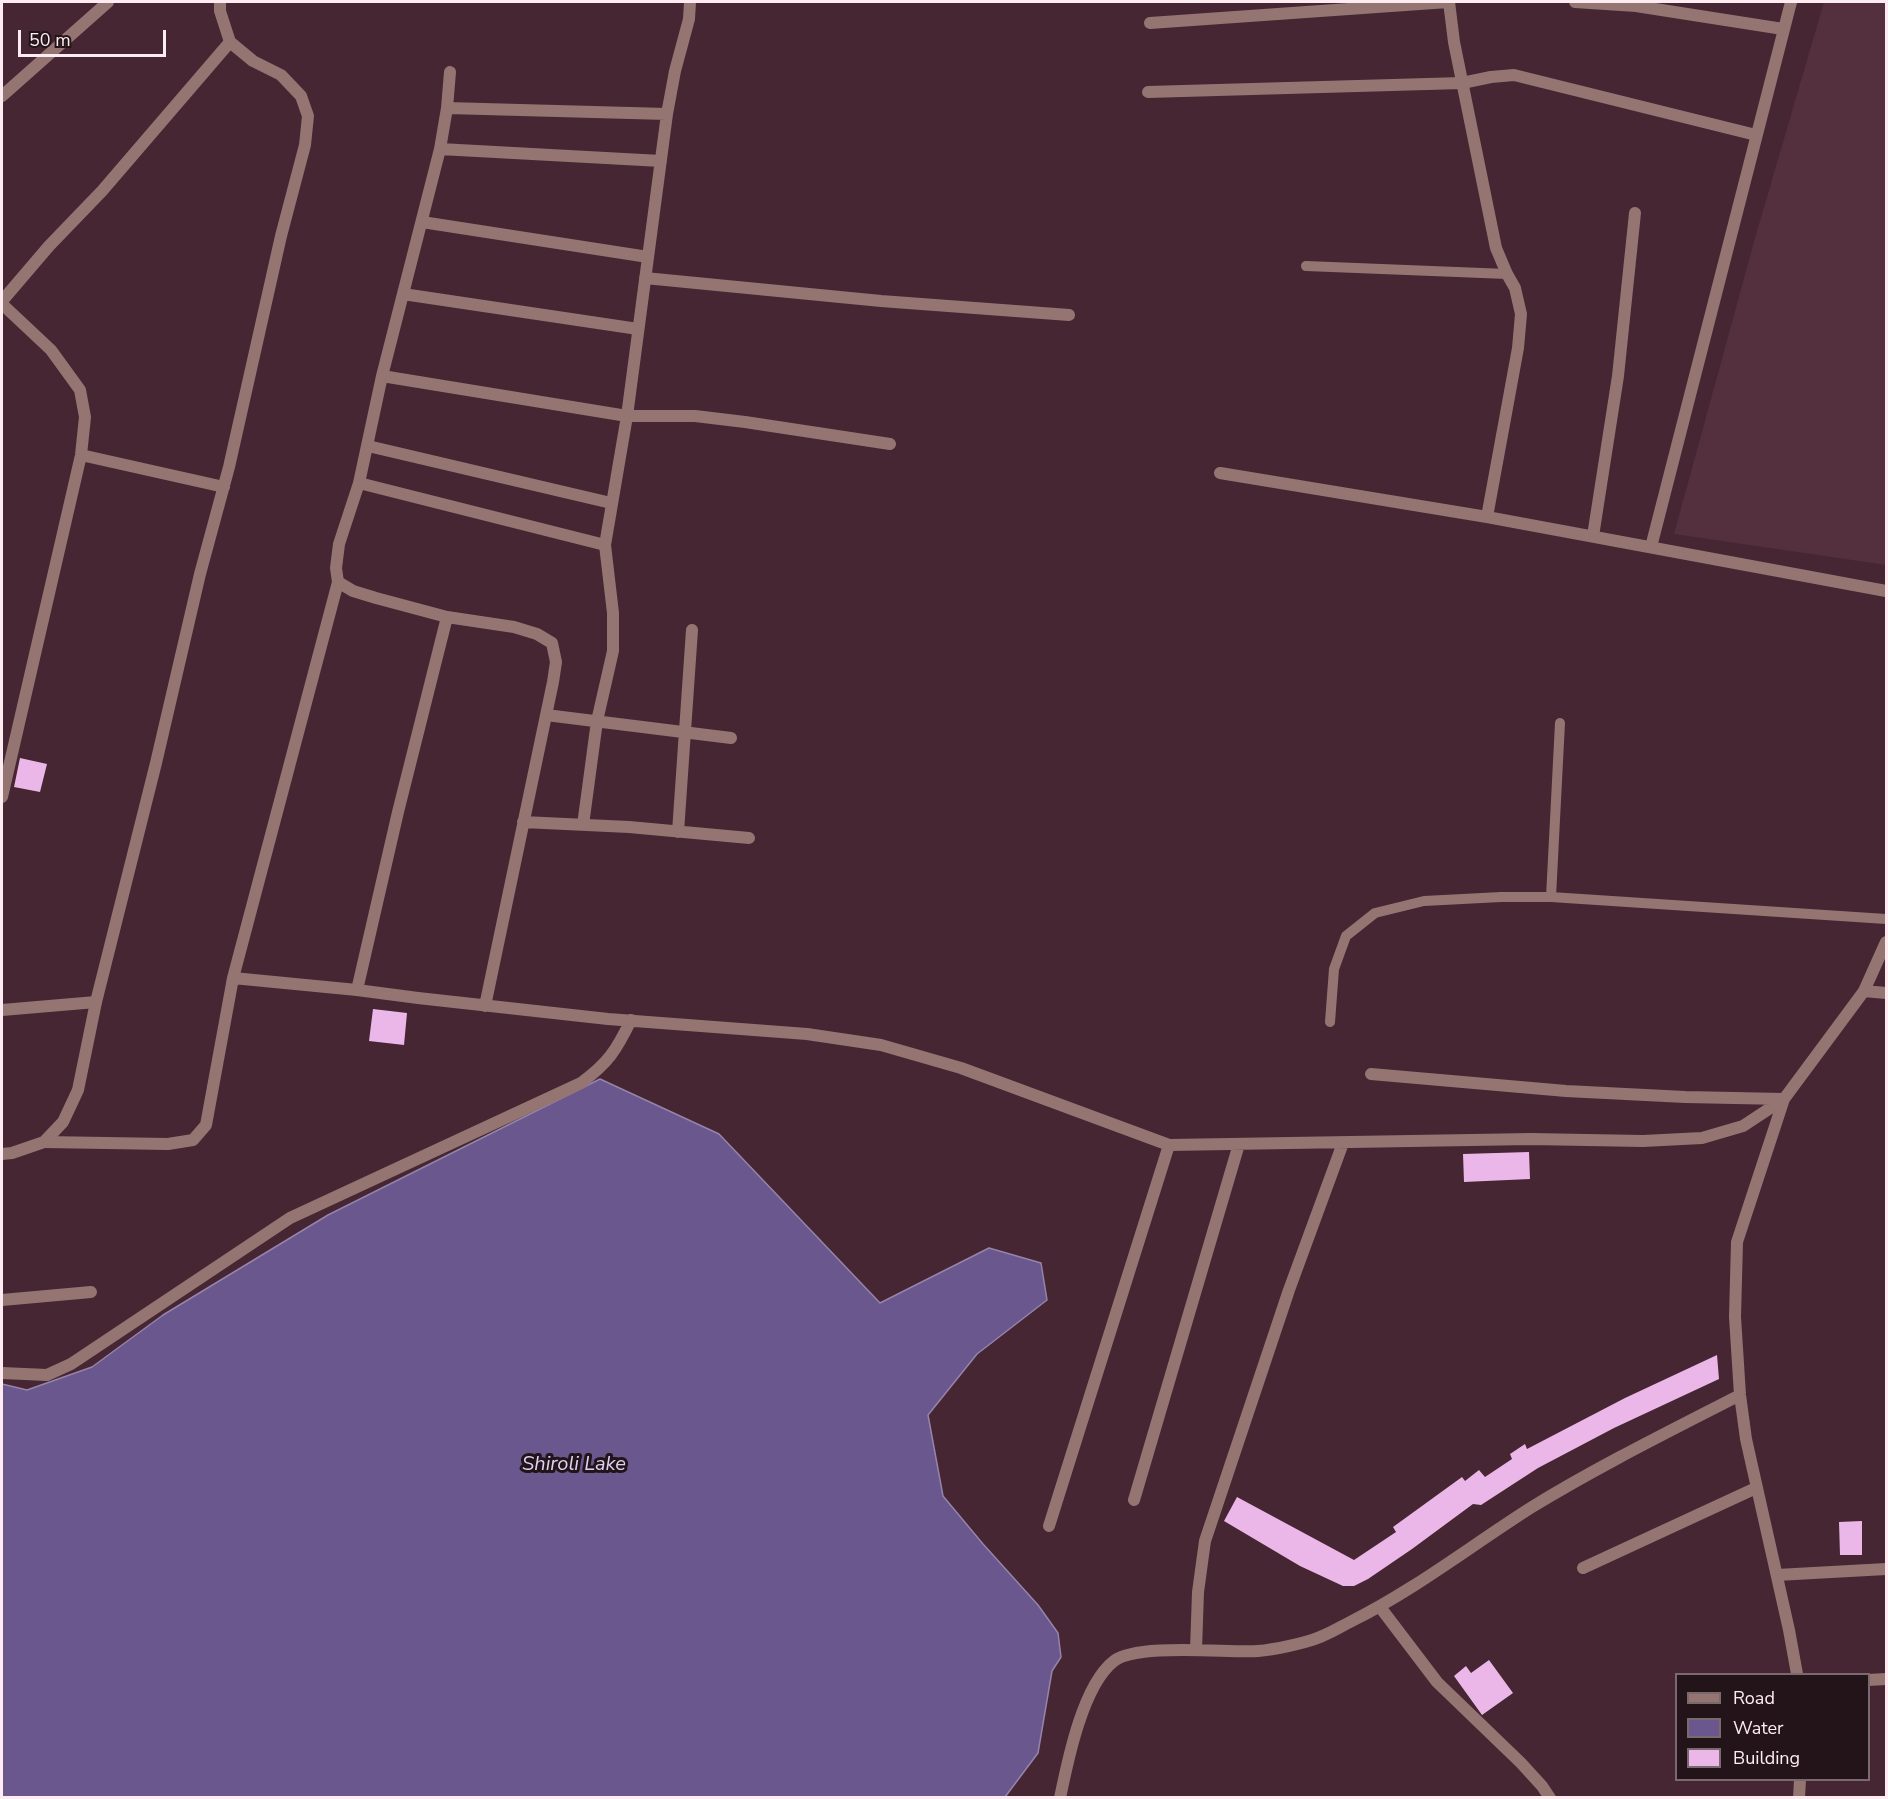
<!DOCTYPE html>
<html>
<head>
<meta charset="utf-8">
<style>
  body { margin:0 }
  #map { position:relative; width:1888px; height:1799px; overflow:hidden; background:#452632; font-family:"Nunito Sans",sans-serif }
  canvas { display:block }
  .frame { position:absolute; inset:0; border:3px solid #fdecf1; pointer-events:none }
  .legend { position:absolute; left:1675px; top:1673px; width:195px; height:108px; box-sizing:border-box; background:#231419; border:2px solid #7a6a6f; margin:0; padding:8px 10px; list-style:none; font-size:18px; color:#fdecf1 }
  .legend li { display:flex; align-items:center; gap:12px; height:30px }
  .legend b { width:30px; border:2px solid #7a6a6f }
  .scale { position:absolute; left:18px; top:30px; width:148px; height:27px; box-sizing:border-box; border:3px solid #fdecf1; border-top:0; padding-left:8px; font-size:18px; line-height:21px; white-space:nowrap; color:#fdecf1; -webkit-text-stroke:4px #231419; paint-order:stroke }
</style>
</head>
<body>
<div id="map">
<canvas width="1888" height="1799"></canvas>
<div class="frame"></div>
<ul class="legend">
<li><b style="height:8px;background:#947572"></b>Road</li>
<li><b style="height:16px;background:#6a578d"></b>Water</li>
<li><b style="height:16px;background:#ebb7e8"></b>Building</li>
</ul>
<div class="scale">50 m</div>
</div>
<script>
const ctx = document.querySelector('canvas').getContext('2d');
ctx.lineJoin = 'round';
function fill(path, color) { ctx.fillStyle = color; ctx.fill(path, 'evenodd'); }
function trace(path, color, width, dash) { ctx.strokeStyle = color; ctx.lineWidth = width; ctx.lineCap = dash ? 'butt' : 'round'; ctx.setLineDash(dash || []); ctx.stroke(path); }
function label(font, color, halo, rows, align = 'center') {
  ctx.font = font + ' "Nunito Sans",sans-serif'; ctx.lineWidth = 6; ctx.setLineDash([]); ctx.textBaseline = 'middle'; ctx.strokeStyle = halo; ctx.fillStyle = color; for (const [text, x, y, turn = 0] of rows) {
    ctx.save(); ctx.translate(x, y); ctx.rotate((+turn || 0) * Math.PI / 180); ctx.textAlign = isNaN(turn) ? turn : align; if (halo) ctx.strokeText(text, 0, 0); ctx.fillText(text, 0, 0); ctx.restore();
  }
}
fill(new Path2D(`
  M1824 2H1886V565L1674 534 1755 238Z`), '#542f3d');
const water = new Path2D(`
  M600 1079 719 1134 880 1303 989 1248 1041 1263 1047 1300 977 1354 928 1415 943 1496 983 1544 1038 1605 1058 1633 1061 1657 1052 1671 1038 1753 1005 1797 2 1798V1384L27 1390 92 1367 163 1315 328 1215Z`);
fill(water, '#6a578d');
trace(water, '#9684ab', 1.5);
fill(new Path2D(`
  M20 758 47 764 40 792 14 787Z
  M373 1009 407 1013 404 1045 369 1041Z
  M1529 1152 1530 1179 1464 1182 1463 1154Z
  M1717 1355 1719 1379 1614 1428 1538 1468 1481 1505 1473 1504 1412 1549 1368 1579 1354 1586H1343L1300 1566 1224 1521 1237 1497 1354 1560 1396 1532 1393 1527 1462 1477 1465 1481 1479 1470 1485 1477 1512 1459 1510 1454 1525 1444 1527 1449 1625 1398Z
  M1862 1521V1555H1840L1839 1522Z
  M1489 1660 1513 1693 1482 1715 1454 1676 1466 1666 1471 1673Z`), '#ebb7e8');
trace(new Path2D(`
  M1306 266 1507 274
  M1551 897 1560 723
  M1330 1022 1334 969 1346 936 1375 913 1424 901 1501 897H1551L1886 919`), '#947572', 10);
trace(new Path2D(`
  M1449 2 1454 42 1496 248 1507 274 1515 288 1521 314 1518 348 1487 517
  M1575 2 1636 6 1783 29
  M1150 23 1448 2
  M450 72 447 108 440 149 382 376 359 483 339 544 336 568 338 582 353 591 376 598 447 617 514 627 537 634 552 643 556 662 553 682 485 1006
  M1148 92 1462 83 1491 77 1514 75 1756 135
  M2 96 108 2
  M447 108 667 114
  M440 149 661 161
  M422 222 648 257
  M645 278 881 301 1069 315
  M403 294 638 329
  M2 301 49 246 102 191 230 42
  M2 304 51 350 80 390 85 417 81 455 2 797
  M382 376 627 416H695L745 422 890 444
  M368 446 611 503
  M81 455 224 487
  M1220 473 1487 517 1886 591
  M359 483 605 545
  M1593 536 1618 376 1635 213
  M1651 547 1791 2
  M546 715 731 738
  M523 822 629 827 749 838
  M583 825 597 721 613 651V613L605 545 627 416 667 114 675 71 689 19 690 2
  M678 832 692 630
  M233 978 357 990 418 998 608 1019 807 1034 881 1045 961 1068 1169 1145 1531 1139 1643 1141 1702 1138 1743 1126 1784 1099 1864 991 1886 942
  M357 990 398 812 447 617
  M1864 991 1886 993
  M2 1010 96 1002
  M1371 1074 1566 1091 1685 1097 1784 1099 1737 1242 1735 1317 1740 1395 1746 1439 1789 1630 1797 1674
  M44 1142 168 1144 193 1140 206 1125 233 978 338 582
  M2 1300 91 1292
  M2 1373 47 1375 71 1364 290 1218 581 1083C608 1063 616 1051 631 1020
  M1134 1500 1239 1144
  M1049 1526 1169 1145
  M1583 1568 1756 1488
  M1777 1575 1886 1569
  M1380 1607 1437 1682 1521 1763 1542 1786 1550 1798
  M1196 1650 1198 1592 1205 1541 1289 1290 1343 1143
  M1868 1680 1886 1679
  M1060 1798C1068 1759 1083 1685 1114 1661 1138 1643 1227 1653 1258 1651 1273 1650 1306 1643 1320 1637 1331 1633 1342 1626 1352 1621 1416 1589 1472 1545 1532 1507 1599 1466 1670 1431 1740 1395
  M1799 1798 1800 1780`), '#947572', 12);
trace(new Path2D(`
  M2 1154 12 1153 44 1142 63 1122 78 1090 96 1002 156 763 200 574 229 467 281 236 305 145 308 116 301 96 281 75 253 61 230 42 220 11V2`), '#947572', 12);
label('italic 20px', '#ddd2f4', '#231419', [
  ["Shiroli Lake",574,1465]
]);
</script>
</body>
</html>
